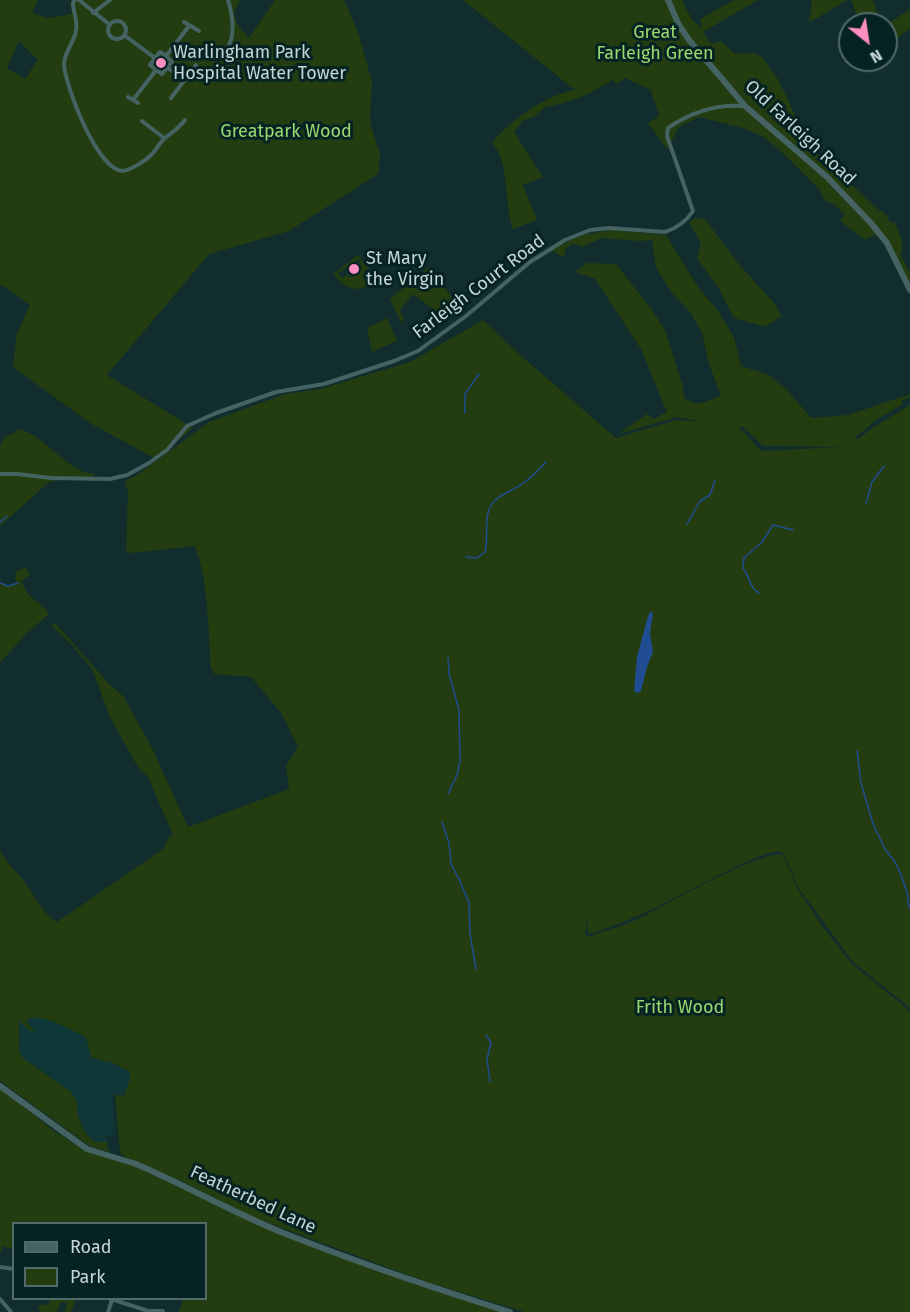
<!DOCTYPE html>
<html>
<head>
<meta charset="utf-8">
<style>
  body { margin:0 }
  #map { position:relative; width:910px; height:1312px; overflow:hidden; background:#112d2d; font-family:"Fira Sans",sans-serif }
  canvas { display:block }
  .legend { position:absolute; left:12px; top:1222px; width:195px; height:78px; box-sizing:border-box; background:#062323; border:2px solid #526a6a; margin:0; padding:8px 10px; list-style:none; font-size:18px; color:#c5d5d5 }
  .legend li { display:flex; align-items:center; gap:12px; height:30px }
  .legend b { width:30px; border:2px solid #526a6a }
  .north { position:absolute; left:838px; top:12px; width:60px; height:60px; box-sizing:border-box; background:#062323; border:2px solid #526a6a; border-radius:50%; rotate:150deg; font-size:16px; font-weight:700; line-height:24px; text-align:center; color:#c5d5d5 }
  .north::after { content:''; display:block; margin:auto; width:21px; height:27px; background:#fc8fc1; clip-path:polygon(50% 0,100% 100%,50% 72%,0 100%) }
</style>
</head>
<body>
<div id="map">
<canvas width="910" height="1312"></canvas>
<ul class="legend">
<li><b style="height:8px;background:#466363"></b>Road</li>
<li><b style="height:16px;background:#233d11"></b>Park</li>
</ul>
<div class="north">N</div>
</div>
<script>
const ctx = document.querySelector('canvas').getContext('2d');
ctx.lineJoin = 'round';
function fill(path, color) { ctx.fillStyle = color; ctx.fill(path, 'evenodd'); }
function trace(path, color, width, dash) { ctx.strokeStyle = color; ctx.lineWidth = width; ctx.lineCap = dash ? 'butt' : 'round'; ctx.setLineDash(dash || []); ctx.stroke(path); }
function label(font, color, halo, rows, align = 'center') {
  ctx.font = font + ' "Fira Sans",sans-serif'; ctx.lineWidth = 6; ctx.setLineDash([]); ctx.textBaseline = 'middle'; ctx.strokeStyle = halo; ctx.fillStyle = color; for (const [text, x, y, turn = 0] of rows) {
    ctx.save(); ctx.translate(x, y); ctx.rotate((+turn || 0) * Math.PI / 180); ctx.textAlign = isNaN(turn) ? turn : align; if (halo) ctx.strokeText(text, 0, 0); ctx.fillText(text, 0, 0); ctx.restore();
  }
}
fill(new Path2D(`
  M34 1016 47 1018 86 1037 109 1061 130 1072V1079L124 1096 112 1094 115 1135 106 1136 107 1142H95L91 1140 82 1126 78 1116 77 1102 71 1092 23 1058 19 1052V1020L32 1028 26 1019Z`), '#103738');
fill(new Path2D(`
  M0 0H38L32 13 49 18 72 14 70 2 72 0H240L234 13 237 24 249 38 275 0H344L358 32 372 82 370 116 371 126 380 154 378 174 289 231 209 254 107 375 193 428 156 459 90 423 13 367 17 333 30 305 0 284ZM19 41 38 60 25 79 7 68Z
  M463 0H682L691 18 702 29 700 19 734 0H758L703 32 711 44 721 41 735 54 754 53 762 57 779 81 810 147 880 211H883L891 223 895 222C898 231 906 244 900 254L910 273V286L897 259 892 261 884 244 877 235H873L865 240 840 221 845 215 835 205 824 200 820 190 787 157 764 137 743 128 699 117 679 127 667 149 648 123 659 116 651 90 625 78 617 84 613 80 584 96 560 104 545 107 535 116 523 121 514 132 543 177 523 185 537 220 513 229C503 204 511 163 492 143 512 119 544 96 575 90Z
  M812 0H847L809 23Z
  M851 0H873L881 24H861Z
  M910 9V29L886 46V25Z
  M695 218 705 219 737 262 773 302 782 316 765 327 734 318 719 289 697 258 701 243 689 222Z
  M612 230 666 235 698 287 718 311 734 337 741 366 769 375 788 391 811 418 848 415 910 394V397L901 401 903 404 876 420 855 438 858 439 872 428 910 405V1008L853 962 800 890 784 854 779 851C760 854 740 865 723 873 678 895 636 921 588 934L587 919 585 934 588 937C605 930 624 926 640 918 663 906 764 848 783 855L799 891 822 926 852 964 910 1011V1312H525L427 1282 253 1217 181 1181 123 1156 120 1152 115 1095 124 1096 130 1079V1072L109 1061 107 1062 91 1057 86 1037C69 1030 43 1012 27 1019L28 1024 35 1032 33 1033 19 1021V1052L23 1058 71 1092 77 1102 78 1116 82 1126 86 1134 95 1142H107L109 1152 91 1147 0 1081V850C6 862 15 870 24 881 34 894 42 913 57 922L163 849 168 838 173 835 148 777 139 769 110 717 93 671 73 646 52 626 53 623 58 626 109 684 124 697 152 748 188 827 289 789 286 766 298 747 282 714 251 677 215 674 211 669C208 629 209 585 195 546L131 553 126 551 128 493 125 481 137 475 209 422 285 394 320 389 410 362 483 320 519 354 616 438 676 420 703 422 677 417 622 433 621 432 647 414 654 419 667 412 641 349 595 279 575 272 587 263 616 264 652 310 665 330 682 383 685 399 698 404 721 396 709 364 702 333 691 313 672 293 656 268 652 240 639 241 602 238 583 247 573 244 566 248 564 256H560L554 251 548 253 547 252 581 235ZM739 427H743L763 446 843 447 761 451Z
  M358 255 361 258 337 274 343 278 347 274 350 277 354 276 362 268 359 262 361 260 370 270 375 283C353 293 348 290 333 274Z
  M428 267 444 284 443 285 456 302 437 312 413 294 400 310 404 320 401 322 390 299Z
  M387 318 397 341 372 352 367 328Z
  M20 429C45 436 70 474 94 474V479L60 480 49 482 0 526V446L4 438Z
  M25 567 30 575 22 581C26 600 40 599 49 614L26 634 0 663V582L8 586 16 583 15 572Z
  M0 1088 54 1131 87 1152 131 1164 251 1221 505 1312H179L183 1300 181 1299 206 1298V1224H14L13 1249 3 1246 0 1254Z
  M49 1299V1298L76 1299 71 1312H65L67 1303 61 1302 57 1312H40L38 1306 49 1304Z`), '#233d11');
fill(new Path2D(`
  M651 611 653 613 650 633 653 652 647 667 641 691 638 693 634 691 637 657 648 616Z`), '#204d91');
trace(new Path2D(`
  M465 413V394L479 374
  M866 503 872 482 884 466
  M0 522 7 516
  M687 524 700 501 710 495 715 480
  M466 557 477 558 485 552C489 538 484 521 489 510 494 495 511 492 522 484 531 478 539 470 546 462
  M0 583 8 586 18 583
  M759 593C748 586 751 578 743 568L744 558 762 542 773 525 793 530
  M857 751 861 783 873 824 885 849 895 862 900 872 907 892 909 908
  M448 794 457 775 460 761 459 710 449 674 448 657
  M442 822 449 843 451 864 459 879 469 903 470 934 476 969
  M486 1035 491 1043 487 1059 490 1082`), '#204d91', 1.5);
trace(new Path2D(`
  M75 0 73 3C73 12 78 20 76 30 75 42 64 52 64 64 65 86 97 169 122 171 129 171 145 161 150 156 156 151 159 143 165 138 173 132 179 128 185 120
  M79 0 110 25
  M93 13 110 0
  M108 30a9 9 0 1 1 18 0a9 9 0 1 1-18 0Z
  M184 22 199 31
  M124 35 155 58 160 52 166 56
  M226 51C236 35 233 17 228 0
  M155 58 150 65 156 70
  M168 68 184 80
  M128 97 138 103
  M171 98 196 65
  M133 100 156 70 162 74 172 62 166 56 189 26
  M142 121 164 138
  M0 474H17L51 478 110 479 127 475 149 463 167 450 187 426 216 413 276 392 324 384 394 361 418 351 466 316 530 262 565 240 590 230 609 228 665 232C677 228 686 222 693 211L667 136 668 128C691 112 716 104 744 106
  M0 1267 14 1269
  M108 1298 148 1311H163
  M0 1299 11 1312
  M108 1312 112 1300`), '#466363', 4);
trace(new Path2D(`
  M668 0 679 25 689 40 745 106 827 177 870 222 887 243 910 290
  M0 1086 87 1149 136 1164C185 1185 232 1212 281 1232 356 1262 433 1288 510 1312`), '#466363', 6);
for (const [x, y, r, color] of [
  [161,63,6,"#fc8fc1"],
  [354,269,6,"#fc8fc1"]
]) { const dot = new Path2D(); dot.arc(x, y, r, 0, 2 * Math.PI); ctx.fillStyle = color; ctx.fill(dot); trace(dot, '#062323', 2); }
label('18px', '#98d86f', '#062323', [
  ["Great",655,33],
  ["Farleigh Green",655,54],
  ["Greatpark Wood",286,132],
  ["Frith Wood",680,1008]
]);
label('18px', '#c5d5d5', '#062323', [
  ["Warlingham Park",173,53],
  ["Hospital Water Tower",173,74],
  ["St Mary",366,259],
  ["the Virgin",366,280]
], 'left');
label('18px', '#c5d5d5', '#062323', [
  ["Old Farleigh Road",800,133,43],
  ["Farleigh Court Road",479,287,-37],
  ["Featherbed Lane",253,1200,25]
]);
</script>
</body>
</html>
